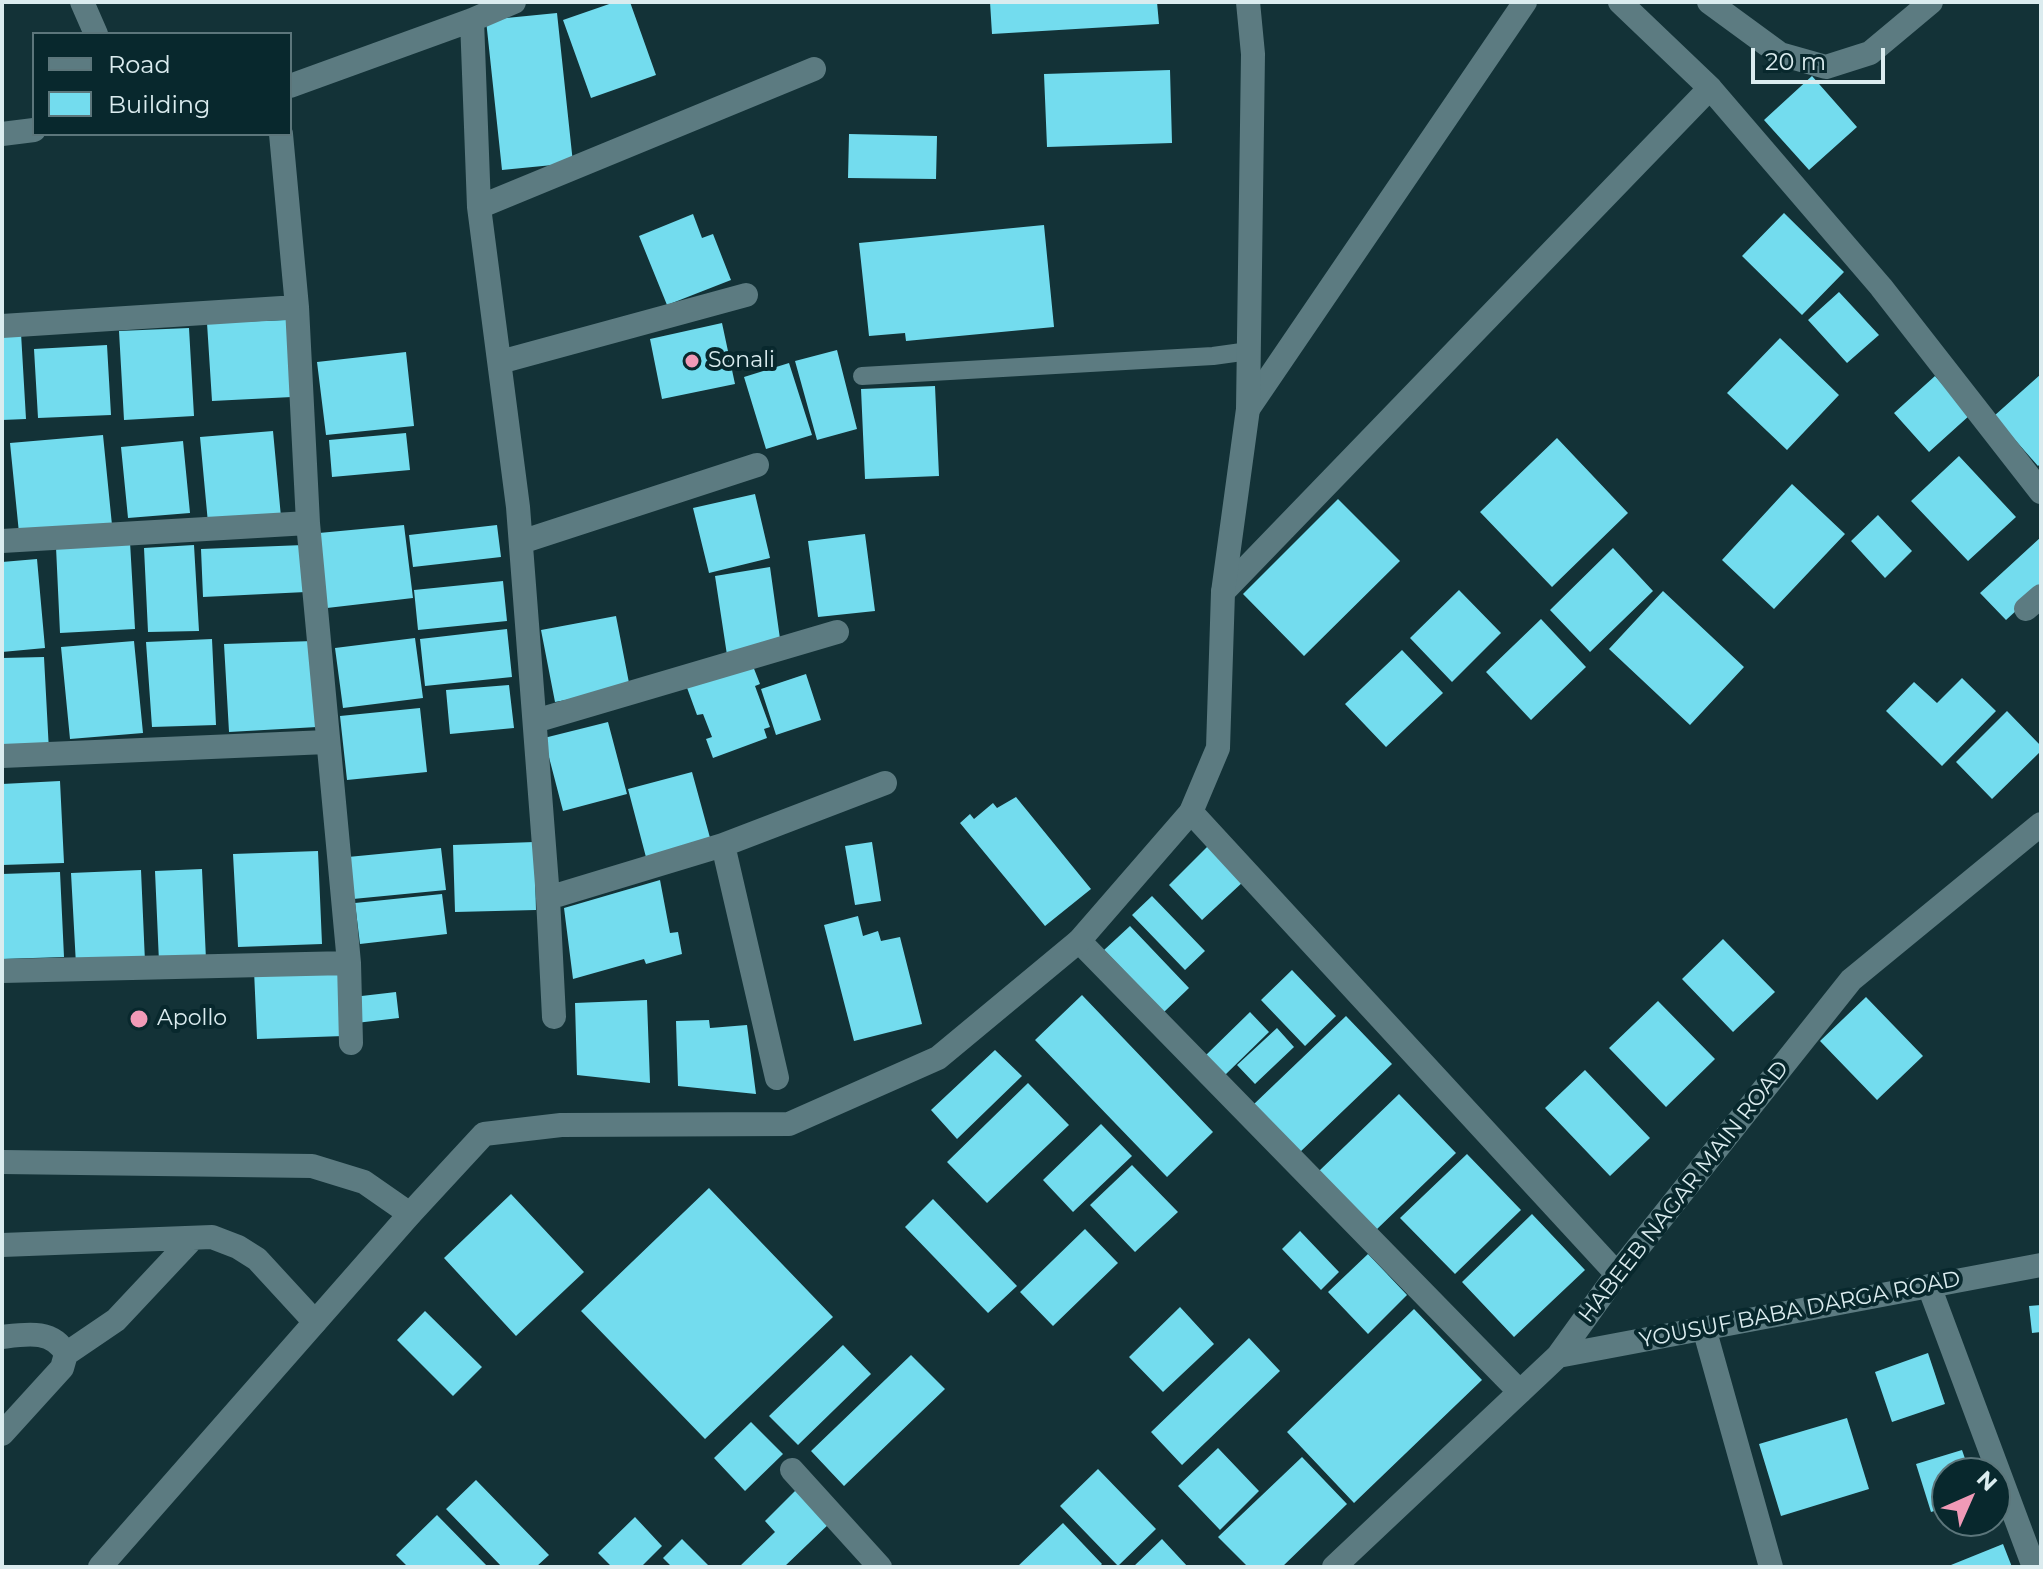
<!DOCTYPE html>
<html>
<head>
<meta charset="utf-8">
<style>
  body { margin:0 }
  #map { position:relative; width:2043px; height:1569px; overflow:hidden; background:#133237; font-family:Montserrat,sans-serif }
  canvas { display:block }
  .frame { position:absolute; inset:0; border:4px solid #dbecef; pointer-events:none }
  .legend { position:absolute; left:32px; top:32px; width:260px; height:104px; box-sizing:border-box; background:#08282d; border:2px solid #5c767b; margin:0; padding:10px 14px; list-style:none; font-size:24px; color:#dbecef }
  .legend li { display:flex; align-items:center; gap:16px; height:40px }
  .legend b { width:40px; border:2px solid #5c767b }
  .north { position:absolute; left:1931px; top:1457px; width:80px; height:80px; box-sizing:border-box; background:#08282d; border:2px solid #5c767b; border-radius:50%; rotate:45deg; font-size:22px; font-weight:700; line-height:32px; text-align:center; color:#dbecef }
  .north::after { content:''; display:block; margin:auto; width:28px; height:36px; background:#f09ab7; clip-path:polygon(50% 0,100% 100%,50% 72%,0 100%) }
  .scale { position:absolute; left:1751px; top:48px; width:134px; height:36px; box-sizing:border-box; border:4px solid #dbecef; border-top:0; padding-left:10px; font-size:24px; line-height:28px; white-space:nowrap; color:#dbecef; -webkit-text-stroke:6px #08282d; paint-order:stroke }
</style>
</head>
<body>
<div id="map">
<canvas width="2043" height="1569"></canvas>
<div class="frame"></div>
<ul class="legend">
<li><b style="height:10px;background:#5c7b81"></b>Road</li>
<li><b style="height:22px;background:#73dcee"></b>Building</li>
</ul>
<div class="north">N</div>
<div class="scale">20 m</div>
</div>
<script>
const ctx = document.querySelector('canvas').getContext('2d');
ctx.lineJoin = 'round';
function fill(path, color) { ctx.fillStyle = color; ctx.fill(path, 'evenodd'); }
function trace(path, color, width, dash) { ctx.strokeStyle = color; ctx.lineWidth = width; ctx.lineCap = dash ? 'butt' : 'round'; ctx.setLineDash(dash || []); ctx.stroke(path); }
function label(font, color, halo, rows, align = 'center') {
  ctx.font = font + ' Montserrat,sans-serif'; ctx.lineWidth = 8; ctx.setLineDash([]); ctx.textBaseline = 'middle'; ctx.strokeStyle = halo; ctx.fillStyle = color; for (const [text, x, y, turn = 0] of rows) {
    ctx.save(); ctx.translate(x, y); ctx.rotate((+turn || 0) * Math.PI / 180); ctx.textAlign = isNaN(turn) ? turn : align; if (halo) ctx.strokeText(text, 0, 0); ctx.fillText(text, 0, 0); ctx.restore();
  }
}
fill(new Path2D(`
  M615 2H630L656 75 591 98 563 20Z
  M990 2H1157L1159 24 992 34Z
  M557 13 573 163 502 170 486 20Z
  M1170 70 1172 143 1047 147 1044 74Z
  M1812 76 1857 127 1809 170 1764 120Z
  M849 134 937 136 936 179 848 178Z
  M1784 213 1844 272 1802 315 1742 256Z
  M693 214 702 238 713 234 731 280 667 305 639 236Z
  M1044 225 1054 327 906 341 905 333 869 336 859 243Z
  M1839 292 1879 335 1847 363 1808 320Z
  M288 320 292 397 212 401 207 323Z
  M722 323 735 384 662 399 650 339Z
  M189 328 194 416 124 420 119 331Z
  M21 333 26 419 2 420V335Z
  M1780 338 1839 395 1787 450 1727 393Z
  M107 345 111 415 38 418 34 349Z
  M837 350 857 429 817 440 795 361Z
  M406 352 414 426 326 435 317 362Z
  M789 363 812 435 766 449 744 377Z
  M2041 374V463L2038 466 1994 416Z
  M1935 376 1970 415 1929 452 1894 413Z
  M935 386 939 476 865 479 861 389Z
  M273 431 281 517 208 523 200 437Z
  M406 433 410 470 332 477 329 440Z
  M103 435 112 525 19 533 10 443Z
  M1557 438 1628 513 1552 587 1480 512Z
  M183 441 190 513 128 518 121 447Z
  M1959 456 2016 517 1968 561 1911 501Z
  M1792 484 1845 534 1774 609 1722 560Z
  M755 494 770 558 709 573 693 508Z
  M1338 499 1400 561 1304 656 1243 594Z
  M1878 515 1912 551 1885 578 1851 541Z
  M404 525 413 598 327 608 319 533Z
  M497 525 501 557 413 567 409 535Z
  M865 534 875 611 818 617 808 541Z
  M2041 537V588L2006 620 1980 593Z
  M130 542 135 629 60 633 56 547Z
  M194 545 199 631 148 632 144 548Z
  M304 545 306 592 203 597 201 549Z
  M1613 548 1653 591 1590 652 1550 610Z
  M37 559 45 648 2 652V562Z
  M770 567 781 646 727 655 715 576Z
  M503 581 507 621 418 630 414 590Z
  M1459 590 1501 633 1452 682 1410 638Z
  M1663 591 1744 667 1690 725 1609 649Z
  M616 616 630 688 555 702 541 630Z
  M1541 619 1586 667 1531 720 1486 672Z
  M507 629 512 677 425 686 420 639Z
  M415 638 423 698 343 708 335 648Z
  M212 639 216 725 152 727 146 642Z
  M134 641 143 733 70 739 61 647Z
  M313 641 317 727 229 732 224 644Z
  M1402 650 1443 693 1386 747 1345 704Z
  M44 657 49 751 2 753V658Z
  M751 661 760 684 755 686 770 727 764 729 767 738 713 758 706 739 712 737 703 714 697 715 686 685Z
  M806 674 821 720 776 735 761 689Z
  M1962 678 1996 711 1942 766 1886 711 1914 682 1937 703Z
  M509 685 514 728 450 734 446 690Z
  M420 708 427 772 347 780 340 716Z
  M2007 711 2041 746V751L1992 799 1956 762Z
  M608 722 627 794 563 811 544 738Z
  M692 772 712 845 647 861 628 789Z
  M60 781 64 863 2 865V784Z
  M1016 797 1091 889 1045 926 960 823 970 814 974 819 993 803 997 808Z
  M534 842 536 910 455 912 453 845Z
  M872 842 881 901 855 905 845 846Z
  M1209 845 1244 881 1202 920 1169 885Z
  M441 848 446 890 353 899 348 857Z
  M318 851 322 944 238 947 233 854Z
  M202 869 206 960 159 962 155 871Z
  M141 870 145 962 76 965 71 873Z
  M60 872 64 957 2 959V874Z
  M660 880 670 933 678 932 682 954 646 964 644 959 573 979 564 908Z
  M442 894 447 934 360 944 355 903Z
  M1152 896 1205 951 1185 970 1132 915Z
  M858 916 863 936 878 931 881 941 900 937 922 1024 854 1041 824 925Z
  M1130 926 1189 988 1164 1012 1104 950Z
  M1723 939 1775 992 1733 1032 1682 979Z
  M341 966 344 1036 257 1039 254 970Z
  M1292 970 1336 1016 1305 1046 1261 1000Z
  M396 992 399 1018 356 1023 353 997Z
  M1082 995 1213 1132 1167 1177 1035 1040Z
  M1866 997 1923 1056 1877 1100 1820 1041Z
  M647 1000 650 1083 577 1075 575 1003Z
  M1658 1001 1715 1059 1666 1107 1609 1048Z
  M1250 1012 1269 1032 1225 1075 1205 1056Z
  M1346 1016 1392 1064 1299 1153 1253 1105Z
  M709 1020 710 1028 747 1025 756 1094 678 1086 676 1021Z
  M1277 1028 1294 1047 1255 1084 1237 1065Z
  M995 1050 1022 1076 957 1139 931 1110Z
  M1585 1070 1650 1138 1610 1176 1545 1108Z
  M1028 1083 1069 1125 987 1203 947 1162Z
  M1399 1094 1456 1153 1376 1230 1319 1171Z
  M1101 1124 1132 1156 1073 1212 1043 1180Z
  M1467 1154 1521 1210 1455 1274 1400 1218Z
  M1132 1165 1178 1212 1135 1252 1090 1205Z
  M709 1188 833 1317 705 1439 581 1311Z
  M511 1194 584 1272 516 1336 444 1258Z
  M933 1199 1017 1286 988 1313 905 1227Z
  M1532 1214 1585 1270 1514 1337 1462 1282Z
  M1085 1229 1118 1263 1053 1326 1020 1292Z
  M1300 1231 1339 1272 1321 1290 1282 1249Z
  M1368 1254 1407 1295 1368 1334 1328 1292Z
  M2041 1305V1332L2032 1333 2029 1306Z
  M1180 1307 1214 1344 1163 1392 1129 1357Z
  M1414 1309 1482 1380 1354 1503 1287 1432Z
  M425 1311 482 1367 453 1396 397 1340Z
  M1249 1338 1280 1371 1182 1465 1151 1432Z
  M843 1345 871 1374 798 1445 769 1416Z
  M1928 1353 1945 1404 1892 1422 1875 1372Z
  M911 1355 945 1389 844 1486 811 1451Z
  M1847 1418 1869 1489 1781 1516 1759 1444Z
  M751 1422 783 1454 745 1491 714 1458Z
  M1218 1448 1259 1491 1220 1530 1178 1486Z
  M1962 1450 1970 1473H1947V1507L1931 1512 1916 1464Z
  M1302 1457 1347 1504 1282 1567H1248L1218 1537Z
  M1098 1469 1156 1529 1118 1566 1060 1506Z
  M476 1480 549 1555 536 1567H502L446 1509Z
  M799 1487 832 1521 784 1567H739L775 1532 765 1521Z
  M437 1515 488 1567H408L396 1555Z
  M635 1517 662 1546 641 1567H612L598 1553Z
  M1063 1523 1102 1564 1099 1567H1017Z
  M682 1539 710 1567H672L663 1558Z
  M1162 1539 1188 1567H1133Z
  M2003 1544 2012 1567H1946Z`), '#73dcee');
trace(new Path2D(`
  M862 376 1213 356 1249 351`), '#5c7b81', 18);
trace(new Path2D(`
  M82 2 96 34
  M1620 2 1710 88 1881 287 2041 492
  M1709 2 1780 54 1826 67 1870 53 1931 2
  M472 20 479 207 518 507 548 898 554 1017
  M290 86 472 20 514 2
  M2 134 34 130
  M281 134 297 307 308 523 349 963 351 1043
  M479 207 814 69
  M2 326 297 307
  M500 362 746 295
  M1248 409 1525 2
  M2 541 308 523
  M521 542 757 465
  M1223 592 1710 88
  M2026 609 2041 596
  M535 721 837 632
  M2 756 327 742
  M1191 812 1617 1274
  M723 845 777 1078
  M548 898 723 845 885 783
  M1079 941 1520 1392
  M2 971 349 963
  M2 1162 312 1166 364 1182 410 1214
  M2 1245 212 1237 238 1247 257 1259 315 1322
  M1929 1286 2034 1567
  M1704 1328 1771 1567
  M2 1337C26 1334 53 1329 66 1354L62 1368 2 1434
  M66 1354 116 1320 193 1238
  M1558 1356 2041 1265
  M792 1470 880 1567
  M1334 1567 1558 1356 1617 1274 1851 980 2041 824`), '#5c7b81', 24);
trace(new Path2D(`
  M100 1567 410 1214 484 1134 561 1125 789 1124 938 1058 1079 941 1191 812 1218 748 1223 592 1248 409 1253 54 1248 2`), '#5c7b81', 24);
for (const [x, y, r, color] of [
  [692,361,8,"#f09ab7"],
  [139,1019,10,"#f09ab7"]
]) { const dot = new Path2D(); dot.arc(x, y, r, 0, 2 * Math.PI); ctx.fillStyle = color; ctx.fill(dot); trace(dot, '#08282d', 3); }
label('22px', '#dbecef', '#08282d', [
  ["Sonali",708,361],
  ["Apollo",157,1019]
], 'left');
label('22px', '#dbecef', '#08282d', [
  ["HABEEB NAGAR MAIN ROAD",1684,1192,-52],
  ["YOUSUF BABA DARGA ROAD",1800,1310,-11]
]);
</script>
</body>
</html>
